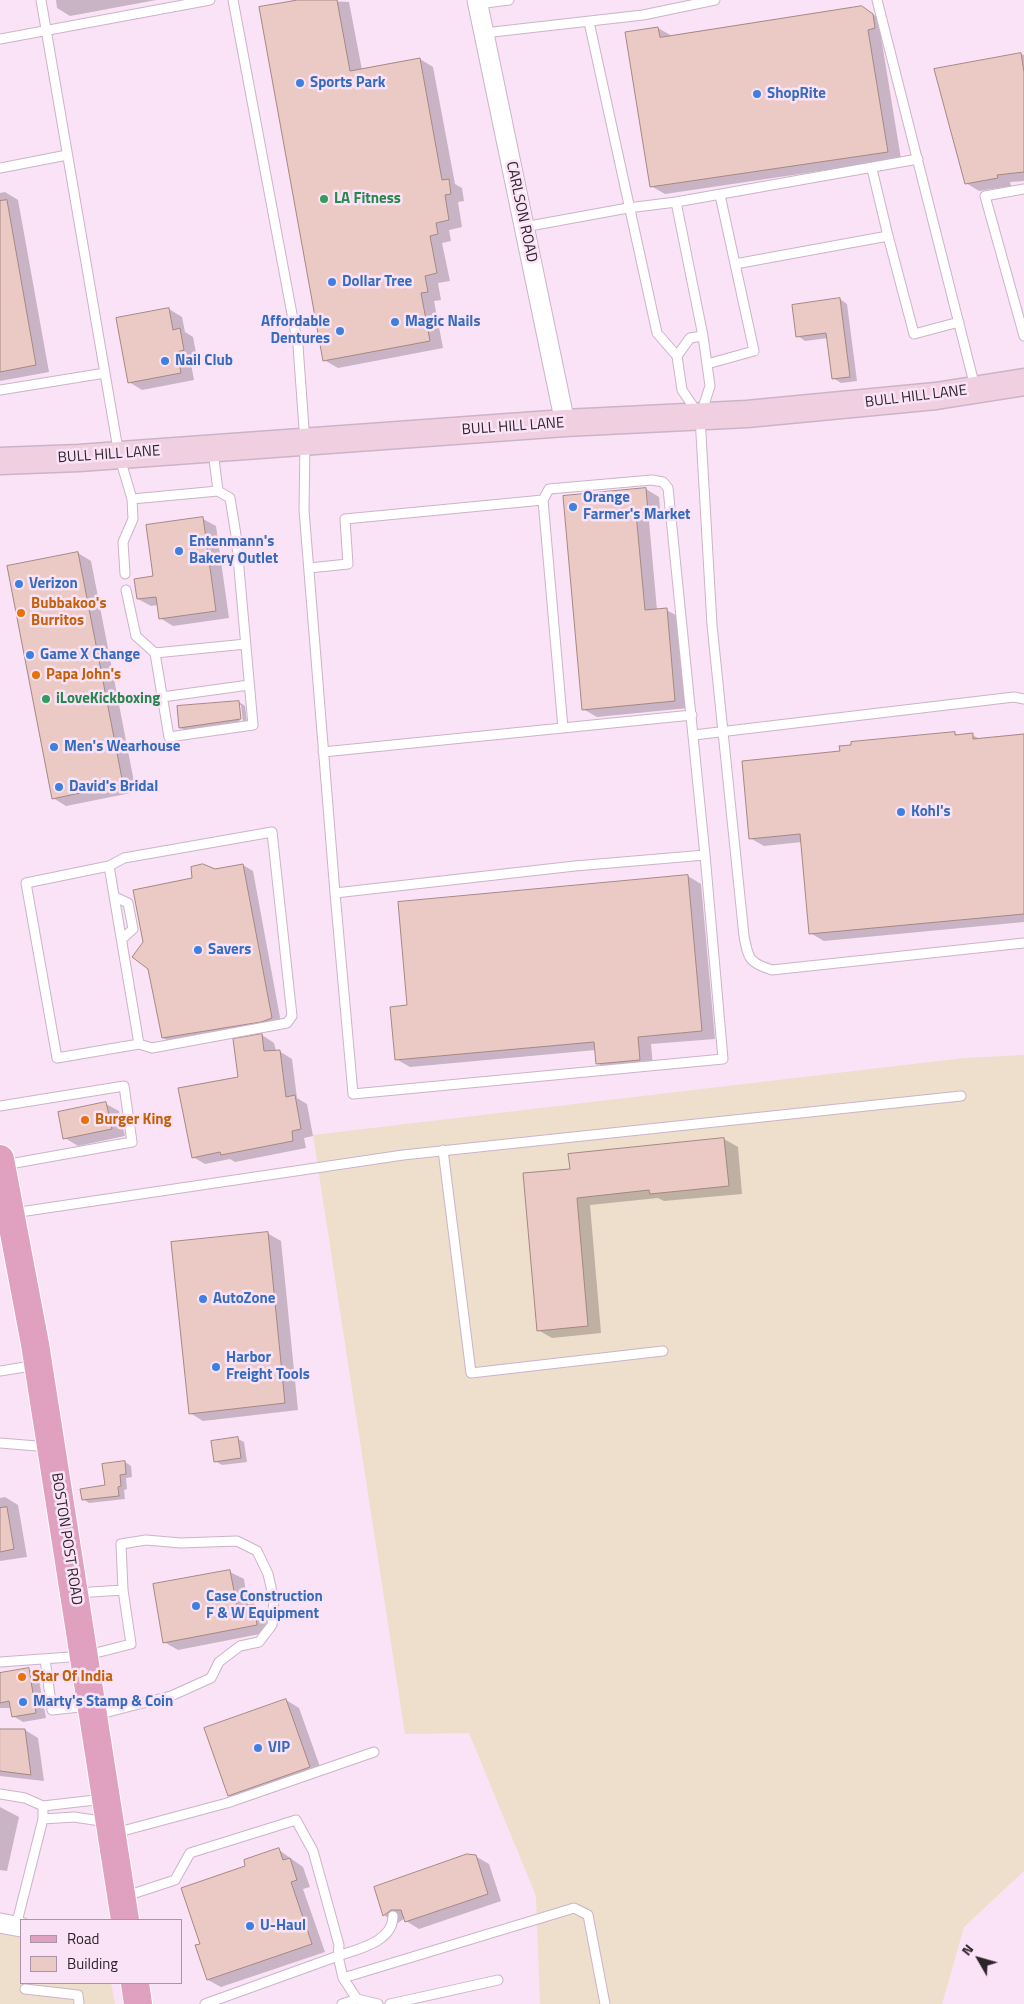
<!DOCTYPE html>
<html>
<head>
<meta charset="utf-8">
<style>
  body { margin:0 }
  #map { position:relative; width:1024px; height:2004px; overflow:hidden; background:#fae2f7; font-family:"Titillium Web",sans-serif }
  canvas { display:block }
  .legend { position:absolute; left:20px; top:1919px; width:162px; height:65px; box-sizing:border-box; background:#fae2f7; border:1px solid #a896a6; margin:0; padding:6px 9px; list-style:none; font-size:15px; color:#2d242c }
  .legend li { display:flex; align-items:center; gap:10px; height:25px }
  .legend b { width:25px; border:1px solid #a896a6 }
  .north { position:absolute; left:954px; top:1934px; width:50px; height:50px; -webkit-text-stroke:4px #fae2f7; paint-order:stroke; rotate:308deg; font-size:14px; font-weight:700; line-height:20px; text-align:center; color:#2d242c }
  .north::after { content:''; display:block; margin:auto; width:18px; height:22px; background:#2d242c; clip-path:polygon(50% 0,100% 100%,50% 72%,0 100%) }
</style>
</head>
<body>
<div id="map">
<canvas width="1024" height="2004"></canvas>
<ul class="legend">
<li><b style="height:6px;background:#e0a1c0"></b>Road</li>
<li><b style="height:14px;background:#ebcac5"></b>Building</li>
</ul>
<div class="north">N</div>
</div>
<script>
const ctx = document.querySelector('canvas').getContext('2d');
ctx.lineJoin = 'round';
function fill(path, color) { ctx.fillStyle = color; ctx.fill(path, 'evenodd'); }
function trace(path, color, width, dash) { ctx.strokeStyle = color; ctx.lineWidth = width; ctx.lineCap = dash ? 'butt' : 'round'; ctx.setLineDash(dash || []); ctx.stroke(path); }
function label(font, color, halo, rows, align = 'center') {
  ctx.font = font + ' "Titillium Web",sans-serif'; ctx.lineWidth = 5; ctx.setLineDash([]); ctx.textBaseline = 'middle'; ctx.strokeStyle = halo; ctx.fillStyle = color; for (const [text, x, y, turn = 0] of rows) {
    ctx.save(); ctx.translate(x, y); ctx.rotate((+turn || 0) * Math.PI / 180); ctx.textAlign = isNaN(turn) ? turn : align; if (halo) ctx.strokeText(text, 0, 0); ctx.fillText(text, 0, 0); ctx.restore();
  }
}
fill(new Path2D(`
  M1024 1055V1871L964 1927 942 2004H540L536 1896 469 1733 405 1734 313 1135 964 1058Z
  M0 1932 21 1936V1983H111L115 2004H0Z`), '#eedecc');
fill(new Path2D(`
  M56 0H156L70 16 57 8Z
  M304 0 349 2 362 70 420 59 433 67 455 184 462 188 464 201 458 202 462 227 449 230 451 241 442 243 450 281 438 283 441 300 434 301 443 348 338 368 324 360Z
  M862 7 886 23 888 36 881 37 901 159 665 194 651 186 658 28 672 36Z
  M1021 54 1024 55V181L1010 182 1011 186 979 191 966 183 936 70Z
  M5 192 18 200 49 372 0 381V193Z
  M840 299 847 304 857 381 841 383 833 378 828 338 805 341 798 336Z
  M169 309 182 317 185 332 193 337 197 358 190 359 194 380 142 390 129 382Z
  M646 489 659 497 661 519 649 521 657 610H666L680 617 688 708 597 717 583 709 564 497Z
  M203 519 216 526 229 618 173 626 160 618 158 605 151 606 138 599Z
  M78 553 91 561 136 792 66 806 53 798Z
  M239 702 245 706 247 723H243L241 705H238L240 724 187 731 180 728 178 707Z
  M954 733 959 736 972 735 980 739 1024 735V922L824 941 810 933 802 842 764 846 750 838 841 752Z
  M243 865 253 871 281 1023 173 1043 163 1038 215 870Z
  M688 876 701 884 715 1039 651 1044 653 1067 610 1071 597 1063 596 1050 410 1067 396 1059 408 1006Z
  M262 1035 274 1043 276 1051H279L292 1059 297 1098 307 1104 313 1136 304 1138 306 1148 235 1162 230 1159 205 1164 193 1157Z
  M106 1104 119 1111 125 1136 78 1146 65 1138Z
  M724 1139 738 1147 742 1194 664 1201 658 1198 590 1205 601 1333 552 1338 538 1330 571 1170 570 1155Z
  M267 1233 281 1241 298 1410 203 1421 190 1413Z
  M238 1439 244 1442 247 1462 222 1465 215 1461Z
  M125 1462 131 1466 132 1477 126 1478 127 1489 124 1490 125 1499 89 1503 83 1499 106 1486Z
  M5 1497 18 1505 27 1557 0 1561V1498Z
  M230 1572 244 1579 248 1606 253 1605 267 1613 270 1632 178 1650 164 1642Z
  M28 1669 38 1675 46 1718 23 1722 13 1716 12 1708H0V1674Z
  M286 1700 299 1708 323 1775 243 1803 229 1795Z
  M25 1730 38 1738 44 1781 0 1776V1731Z
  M0 1807 19 1817 7 1871 0 1870Z
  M279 1850 303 1867 310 1887 303 1889 325 1952 221 1987 208 1980 202 1945 247 1867Z
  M475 1856 489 1864 501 1901 419 1929 406 1921 405 1918 398 1923 385 1916 376 1888Z`), '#0003');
const building = new Path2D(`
  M298 0H337L350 71 420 58 442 180 449 179 451 194 445 195 449 220 436 223 438 234 430 236 437 273 425 276 428 292 421 293 430 341 323 361 259 7Z
  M862 6 873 14 875 28 868 30 888 152 650 187 625 32 658 27 660 37Z
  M1021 53 1024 72V172L997 175 998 178 965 184 934 69Z
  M7 200 36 365 0 372V201Z
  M840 298 850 377 832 379 826 333 796 337 792 305Z
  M169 308 173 330 180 328 184 350 177 352 181 373 128 383 116 318Z
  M646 488 648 512 636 513 645 610 667 608 675 701 582 710 563 496Z
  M203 517 216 611 159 619 156 597 137 599 134 579 153 576 146 525Z
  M78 552 123 784 52 799 7 566Z
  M239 701 241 719 179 728 177 706Z
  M955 732V735L973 733V739L1024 734V914L809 934 800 834 749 839 742 761 840 751 839 746 851 745V742Z
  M203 864 215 869 243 864 272 1018 261 1022 162 1038 148 969 132 957 143 942 133 890 192 878 191 867Z
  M688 875 702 1031 638 1037 640 1060 596 1064 594 1042 395 1060 390 1007 407 1005 398 902Z
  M262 1034 264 1051 280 1050 286 1097 295 1095 301 1129 292 1131 293 1141 221 1155 220 1152 192 1158 178 1088 238 1077 233 1039Z
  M106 1102 112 1129 63 1139 58 1112Z
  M724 1138 729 1186 650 1194 649 1190 577 1198 588 1326 537 1331 523 1173 570 1169 568 1154Z
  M268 1232 285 1403 189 1414 171 1242Z
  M238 1437 241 1458 214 1462 211 1441Z
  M125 1461 126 1474 120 1475 121 1486 118 1487 119 1496 82 1500 80 1489 105 1485 102 1464Z
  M7 1507 14 1549 0 1552V1508Z
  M230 1570 237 1607 254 1604 257 1625 163 1643 153 1584Z
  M29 1668 36 1713 12 1717 9 1701 0 1703V1673Z
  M286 1699 310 1767 228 1796 204 1728Z
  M0 1729H25L31 1775 0 1771Z
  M279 1848 283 1860 290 1858 297 1880 291 1882 312 1944 207 1980 195 1945 200 1944 181 1888 245 1866 244 1860Z
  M467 1854 476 1855 488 1894 405 1922 401 1910H391L383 1916 374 1887Z`);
fill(building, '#ebcac5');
trace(building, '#a68783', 1);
const lane = new Path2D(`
  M41 0 119 455 132 499 218 491 213 451
  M233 0 298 346 305 442 304 510 335 893 575 866 705 855 668 488 663 482 652 480 549 489 543 500 345 519 348 564 309 568
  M877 0 975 387
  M478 4 509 0
  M589 22 657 333 677 356 682 390 697 412
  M484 33 643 15 715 0
  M0 39 210 0
  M0 168 67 155
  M1024 189 985 196 1024 336
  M676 202 918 159
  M524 227 628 208 676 202 703 336 710 386 700 417 712 625 744 936C748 958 749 963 772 970L1024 943
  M888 236 914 334 959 322
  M735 264 888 236 872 169
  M677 356 690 338 703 336
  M707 364 754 351 720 195
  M0 390 105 373
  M543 500 563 728
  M125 574 123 542 133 519 132 499
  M126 590 136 636 155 653 169 737 253 725 236 535 230 498 218 491
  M155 653 246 644
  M162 697 249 685
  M694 735 1014 697 1024 699
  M323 752 692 715
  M109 866 139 1044 57 1058 26 883 109 866 124 858 272 832 292 1016 287 1023 152 1048 139 1044
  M335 893 353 1094 723 1059 705 855
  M115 897 128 903 133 929 122 939
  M0 1106 124 1086 132 1142 4 1165
  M443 1150 471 1373 663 1351
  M13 1213 403 1155 961 1096
  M0 1371 37 1365
  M0 1443 49 1447
  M76 1593 123 1590
  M45 1659 52 1710 89 1706
  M0 1662 84 1656 131 1644 123 1590 121 1544 146 1540 181 1543 237 1541 257 1551 268 1574 274 1600 272 1625 259 1642 240 1646 219 1662 211 1678 171 1696 96 1715
  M0 1794 25 1798 43 1806 104 1799
  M43 1819 74 1817 107 1822
  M115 1833 227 1803 374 1752
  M123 1897 175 1880 190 1853 296 1820 313 1851 339 1945 338 1956 205 2004
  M16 1926 43 1819V1806
  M343 1978 574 1908 588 1915 605 2004
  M25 1989 78 1995 79 2004
  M357 1999 378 2004
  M342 2004 357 1999 343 1978 338 1956C358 1949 393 1942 393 1916
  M390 2004 498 1980`);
const street = new Path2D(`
  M477 0 565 423
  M0 1923 21 1927`);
const secondary = new Path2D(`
  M0 461 79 458 565 423 747 414 936 396 1024 382`);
const primary = new Path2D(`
  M0 1159 35 1344 125 1920
  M135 1983 138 2004`);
trace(lane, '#cbb4c8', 11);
trace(street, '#cbb4c8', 21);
trace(secondary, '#cbb4c8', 29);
trace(primary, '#fff', 30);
trace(lane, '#fff', 9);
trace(street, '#fff', 19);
trace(secondary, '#f0d0e0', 26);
trace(primary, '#e0a1c0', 28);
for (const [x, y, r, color] of [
  [300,83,5,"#3f7fe0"],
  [757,94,5,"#3f7fe0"],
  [324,199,5,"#2e9e5b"],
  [332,282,5,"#3f7fe0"],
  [395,322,5,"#3f7fe0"],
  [340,331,5,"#3f7fe0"],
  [165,361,5,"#3f7fe0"],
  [573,507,5,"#3f7fe0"],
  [179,551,5,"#3f7fe0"],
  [19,584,5,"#3f7fe0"],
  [21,613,5,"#e8710a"],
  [30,655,5,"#3f7fe0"],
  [36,675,5,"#e8710a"],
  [46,699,5,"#2e9e5b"],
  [54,747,5,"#3f7fe0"],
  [59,787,5,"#3f7fe0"],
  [901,812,5,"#3f7fe0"],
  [198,950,5,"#3f7fe0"],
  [85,1120,5,"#e8710a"],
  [203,1299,5,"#3f7fe0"],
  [216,1367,5,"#3f7fe0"],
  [196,1606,5,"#3f7fe0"],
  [22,1677,5,"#e8710a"],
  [23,1702,5,"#3f7fe0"],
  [258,1748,5,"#3f7fe0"],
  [250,1926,5,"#3f7fe0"]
]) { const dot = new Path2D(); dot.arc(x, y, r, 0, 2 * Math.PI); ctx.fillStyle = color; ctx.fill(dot); trace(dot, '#fae2f7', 2); }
label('bold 15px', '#366cbe', '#fae2f7', [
  ["Sports Park",310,83],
  ["ShopRite",767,94],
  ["Dollar Tree",342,282],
  ["Affordable",330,322,"right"],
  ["Dentures",330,339,"right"],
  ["Magic Nails",405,322],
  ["Nail Club",175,361],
  ["Orange",583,498],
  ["Farmer's Market",583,515],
  ["Entenmann's",189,542],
  ["Bakery Outlet",189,559],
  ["Verizon",29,584],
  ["Game X Change",40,655],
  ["Men's Wearhouse",64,747],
  ["David's Bridal",69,787],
  ["Kohl's",911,812],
  ["Savers",208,950],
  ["AutoZone",213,1299],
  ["Harbor",226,1358],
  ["Freight Tools",226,1375],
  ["Case Construction",206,1597],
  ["F & W Equipment",206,1614],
  ["Marty's Stamp & Coin",33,1702],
  ["VIP",268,1748],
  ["U-Haul",260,1926]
], 'left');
label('bold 15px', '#27864d', '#fae2f7', [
  ["LA Fitness",334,199],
  ["iLoveKickboxing",56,699]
], 'left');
label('15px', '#2d242c', '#fae2f7', [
  ["CARLSON ROAD",521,212,78],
  ["BULL HILL LANE",916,397,-7],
  ["BULL HILL LANE",513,427,-4],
  ["BULL HILL LANE",109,455,-4],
  ["BOSTON POST ROAD",66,1539,81]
]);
label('bold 15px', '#c56008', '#fae2f7', [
  ["Bubbakoo's",31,604],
  ["Burritos",31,621],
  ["Papa John's",46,675],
  ["Burger King",95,1120],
  ["Star Of India",32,1677]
], 'left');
</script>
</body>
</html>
